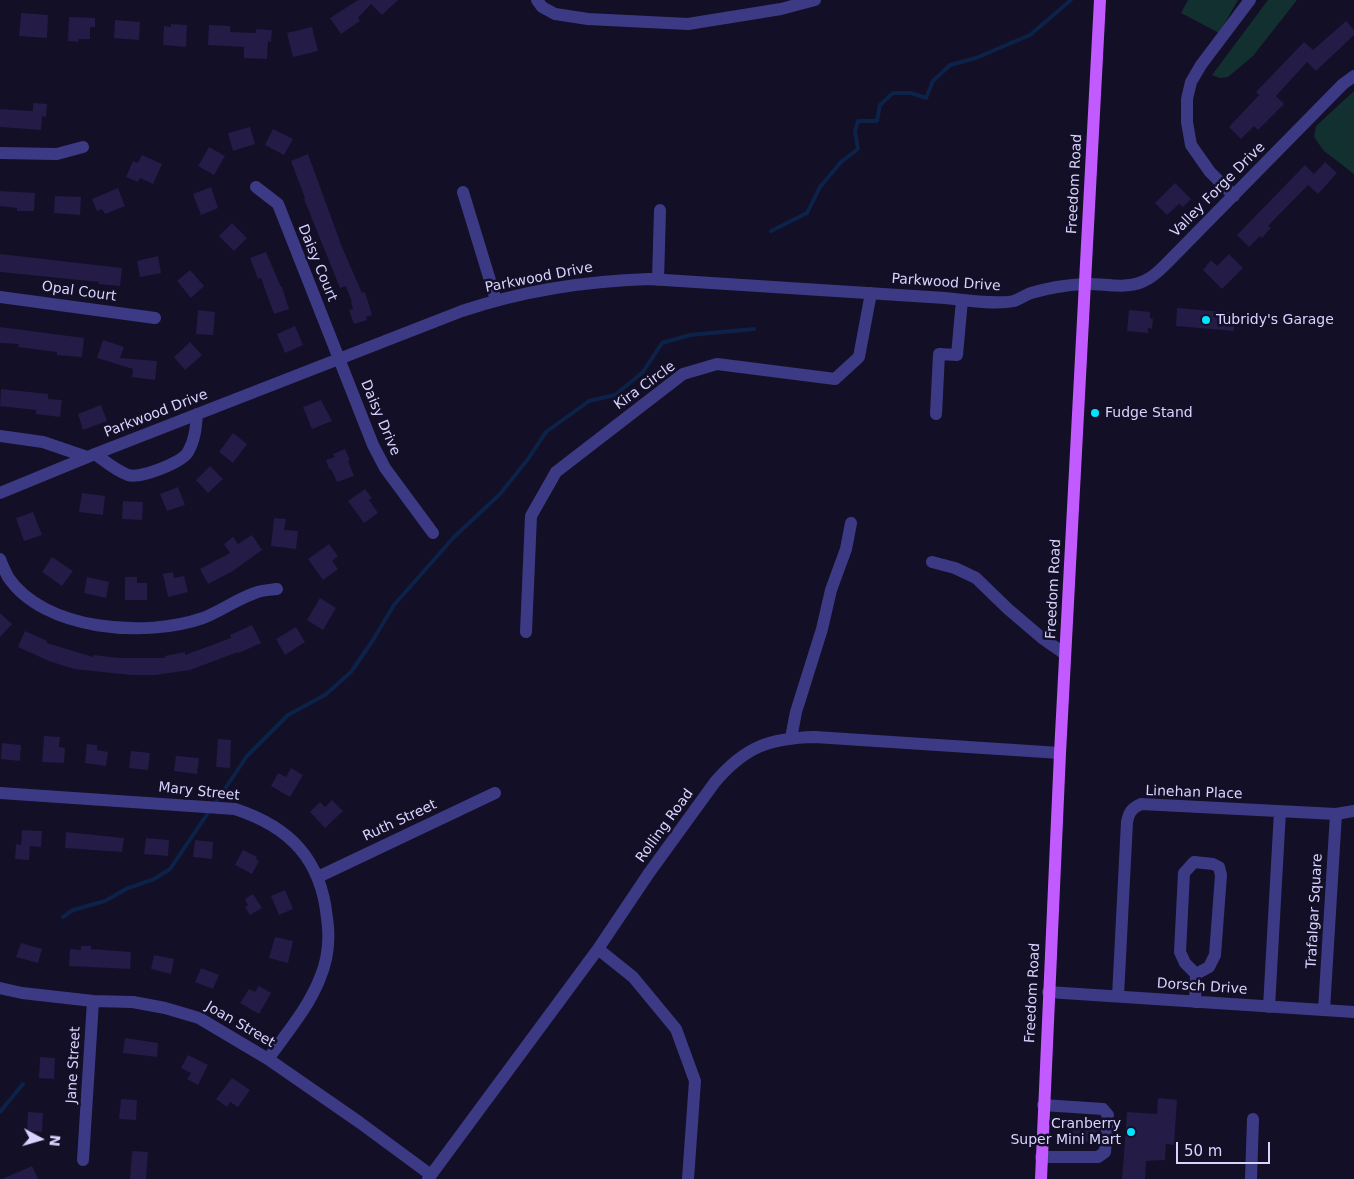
<!DOCTYPE html>
<html>
<head>
<meta charset="utf-8">
<style>
  body { margin:0 }
  #map { position:relative; width:1354px; height:1179px; overflow:hidden; background:#130f26; font-family:"DejaVu Sans",sans-serif }
  canvas { display:block }
  .north { position:absolute; left:15px; top:1114px; width:50px; height:50px; -webkit-text-stroke:4px #130f26; paint-order:stroke; rotate:96deg; font-size:14px; font-weight:700; line-height:20px; text-align:center; color:#d9d4ff }
  .north::after { content:''; display:block; margin:auto; width:18px; height:22px; background:#d9d4ff; clip-path:polygon(50% 0,100% 100%,50% 72%,0 100%) }
  .scale { position:absolute; left:1176px; top:1142px; width:94px; height:22px; box-sizing:border-box; border:2px solid #d9d4ff; border-top:0; padding-left:6px; font-size:15px; line-height:18px; white-space:nowrap; color:#d9d4ff; -webkit-text-stroke:4px #130f26; paint-order:stroke }
</style>
</head>
<body>
<div id="map">
<canvas width="1354" height="1179"></canvas>
<div class="north">N</div>
<div class="scale">50 m</div>
</div>
<script>
const ctx = document.querySelector('canvas').getContext('2d');
ctx.lineJoin = 'round';
function fill(path, color) { ctx.fillStyle = color; ctx.fill(path, 'evenodd'); }
function trace(path, color, width, dash) { ctx.strokeStyle = color; ctx.lineWidth = width; ctx.lineCap = dash ? 'butt' : 'round'; ctx.setLineDash(dash || []); ctx.stroke(path); }
function label(font, color, halo, rows, align = 'center') {
  ctx.font = font + ' "DejaVu Sans",sans-serif'; ctx.lineWidth = 5; ctx.setLineDash([]); ctx.textBaseline = 'middle'; ctx.strokeStyle = halo; ctx.fillStyle = color; for (const [text, x, y, turn = 0] of rows) {
    ctx.save(); ctx.translate(x, y); ctx.rotate((+turn || 0) * Math.PI / 180); ctx.textAlign = isNaN(turn) ? turn : align; if (halo) ctx.strokeText(text, 0, 0); ctx.fillText(text, 0, 0); ctx.restore();
  }
}
fill(new Path2D(`
  M1188 0H1238L1219 33 1181 13Z
  M1268 0H1297L1253 56 1228 77 1220 78 1212 75Z
  M1354 91V174L1324 151 1314 137 1316 126Z`), '#12302f');
trace(new Path2D(`
  M771 231 807 213 820 187 841 162 858 149 855 131 858 121H877L880 105 893 93H911L926 98 933 81 950 65 976 58 1030 35 1071 0
  M214 805 247 756 288 715 325 695 351 672 373 640 394 605 454 537 500 494 528 459 546 432 589 401 615 395 643 372 662 343 690 335 754 329
  M63 917 73 910 105 901 126 889 154 879 170 869 210 810
  M0 1112 23 1084`), '#0c2248', 4);
fill(new Path2D(`
  M358 0H398L382 15 371 4 358 18 360 21 341 34 330 18Z
  M21 13 48 15 47 38 19 36Z
  M69 17 95 18V27H90V39H79L78 42 68 41Z
  M115 20 140 22 139 40 114 38Z
  M1346 21 1354 30V35L1316 71 1307 62 1276 96 1284 104 1258 130 1254 126 1241 139 1229 127 1259 95 1256 92 1304 42 1313 50Z
  M171 24 187 25 186 47 163 45 164 26 171 27Z
  M209 25 230 26V32L256 33V29L272 30 271 42 268 41 267 59 244 58V47L208 45Z
  M312 27 318 51 293 57 287 33Z
  M33 103 47 104 46 117 42 116 41 130 0 127V109L33 111Z
  M250 127 255 144 233 151 228 133Z
  M273 129 293 139 284 155 265 145Z
  M209 147 225 156 214 175 198 166Z
  M308 154 342 247 362 293 365 292 372 315 366 317 367 320 354 324 349 310 353 309 351 302H352L347 289 346 286 340 288 304 199 305 198 291 161Z
  M142 155 162 164 153 184 140 178 138 182 126 177 133 161 138 163Z
  M1325 162 1337 173 1318 194 1308 185 1268 226 1271 228 1262 238 1260 236 1249 247 1237 235 1305 165 1314 174Z
  M1175 183 1191 199 1183 207 1179 204 1167 215 1155 203Z
  M211 187 218 208 201 215 193 194Z
  M118 188 125 206 105 214 102 209 97 211 92 199Z
  M0 191 35 193 34 211H17V208L0 206Z
  M55 196 81 197 80 215 54 213Z
  M232 223 247 238 234 251 219 236Z
  M266 252 281 287H282L289 309 274 314 261 278 258 279 250 258Z
  M0 254 122 268 120 286 98 284 99 282 0 272Z
  M1229 254 1243 268 1222 289 1203 270 1211 260 1217 266Z
  M158 256 161 273 140 277 137 261Z
  M190 270 204 286 191 298 177 281Z
  M1177 308 1235 313 1234 331 1176 326Z
  M198 310 215 312 213 335 196 334Z
  M1129 310 1150 312V318L1153 319 1152 329 1148 328V333L1127 331Z
  M295 326 303 345 285 353 277 334Z
  M0 327 84 338 82 357 57 355V352L18 347 19 344 0 343Z
  M103 340 124 347 120 358 157 361 155 380 132 377 133 369 97 358Z
  M190 342 202 355 185 370 174 357Z
  M1 389 48 394V399L62 400 60 417 36 414V410L0 406Z
  M321 400 332 421 312 429 303 407Z
  M101 405 107 421 83 430 78 414Z
  M233 433 247 444 233 463 219 452Z
  M345 449 350 460 348 461 354 476 337 482 331 469H329L326 460 335 457 333 454Z
  M210 466 223 479 208 493 196 480Z
  M178 487 185 505 167 511 160 494Z
  M365 489 372 498 369 500 378 513 364 523 348 501Z
  M82 493 105 496 103 515 79 512Z
  M123 501 143 502 142 520 122 519Z
  M33 512 42 535 24 541 16 518Z
  M274 518 286 519 284 530 298 531 296 549 271 546Z
  M252 535 262 550 233 571 208 584 200 569 230 553 224 544 233 537 238 544Z
  M329 544 338 556 332 561 338 569 323 580 308 559Z
  M52 557 73 571 62 586 42 572Z
  M173 572 174 578 184 576 188 592 168 597 163 574Z
  M87 577 109 582 106 598 84 593Z
  M125 577H137V583H147V600H125Z
  M320 598 336 608 323 630 307 620Z
  M0 613 12 624 0 637Z
  M252 625 261 643 239 653 238 652 190 670 156 675H131L74 669 49 661 18 647 25 631 47 641V643L93 657V655L119 658H165V656L185 652V655L231 638 230 635Z
  M296 627 305 642 285 655 276 639Z
  M44 736 60 737 59 747 65 748 64 763 42 762Z
  M218 739 231 740 230 768 216 767Z
  M2 743 21 745 20 761 1 759Z
  M87 744 97 745V750L108 752 106 766 85 763Z
  M131 751 150 753 148 770 129 768Z
  M176 756 199 758 197 774 174 771Z
  M291 768 303 775 290 797 271 786 278 773 286 777Z
  M332 800 343 811 325 828 310 812 320 802 325 807Z
  M22 830 42 831 41 847 30 846 29 860 15 859 16 844 21 845Z
  M66 832 124 838 122 852 65 848Z
  M146 838 169 840 168 856 144 854Z
  M195 840 213 842 212 859 193 857Z
  M243 850 257 857 256 859 259 861 252 874 235 865Z
  M285 890 293 909 279 915 271 896Z
  M253 894 262 908 250 915 245 907 248 905 245 899Z
  M275 937 293 941 288 963 269 958Z
  M21 943 42 949 38 963 16 957Z
  M81 946H91V949L131 952 130 969 69 966 70 949 81 950Z
  M154 955 174 959 171 974 151 969Z
  M201 968 219 975 213 989 195 982Z
  M259 986 271 993 259 1014 240 1003 249 989 255 992Z
  M125 1038 158 1043 157 1057 123 1053Z
  M188 1055 208 1065 198 1085 187 1079 191 1073 181 1068Z
  M40 1057 55 1058 54 1079 39 1078Z
  M232 1078 250 1090 238 1107 230 1102 227 1107 216 1099Z
  M1158 1098 1177 1100 1174 1145 1166 1144 1165 1160 1146 1161 1145 1179H1122L1127 1112 1157 1114Z
  M121 1099 137 1100 136 1120 119 1119Z
  M28 1112 43 1113 42 1132 27 1131Z
  M1071 1123 1099 1124 1098 1142 1070 1141Z
  M132 1151 148 1152 146 1179H130Z
  M32 1166 38 1179H2Z`), '#241b47');
trace(new Path2D(`
  M537 0 542 7 555 14 588 19 688 24 781 9 815 0
  M0 153 57 154 83 147
  M256 187 278 204 373 445 385 468 433 533
  M463 192 496 300
  M1234 196 1210 172 1191 145 1187 122V99L1191 82 1201 65 1250 0
  M658 280 660 210
  M0 297 155 318
  M936 414 939 354 957 355 962 300
  M0 436 43 442 87 457
  M95 454C105 461 115 470 128 475 140 479 181 463 188 452 195 440 196 427 197 414
  M0 493 95 454 462 311C522 291 585 281 649 279L945 298C964 300 995 305 1014 301 1020 299 1025 295 1031 293 1048 288 1066 285 1084 284 1104 283 1125 290 1144 281 1154 277 1161 269 1168 262L1343 84 1354 76
  M0 559C2 565 5 571 8 577 44 631 146 638 203 618 221 611 237 599 255 593 262 590 270 590 277 589
  M932 562 955 568 976 578 1008 609 1042 638 1065 654
  M526 632 531 516 556 472 683 374 717 364 835 379 859 357 871 293
  M791 738 796 712 822 629 831 590 846 549 851 523
  M0 793 235 809C290 827 321 859 327 918 330 938 328 959 320 978 309 1007 286 1034 268 1059
  M318 877 495 793
  M598 949 633 977 676 1029 695 1081 688 1179
  M0 988 22 993 93 1001 133 1002 165 1008 199 1018 268 1059 359 1122 431 1175
  M1048 992 1354 1012
  M1118 996 1127 822C1129 812 1132 808 1141 804L1336 814 1354 811
  M1195 1002 1196 974 1209 967 1215 955 1221 875 1219 867 1213 864 1194 862 1184 873 1180 952 1185 963 1196 974
  M1269 1007 1280 811
  M1324 1010 1336 814
  M1041 1157H1098L1105 1152 1108 1115 1103 1109 1043 1105
  M83 1160 93 1001
  M428 1179 598 949 649 873 715 782C745 747 769 738 815 737L1060 753
  M1251 1179 1253 1119`), '#3d3a85', 12);
trace(new Path2D(`
  M1041 1179 1060 753 1100 0`), '#c25bff', 12);
for (const [x, y, r, color] of [
  [1206,320,5,"#00e5ff"],
  [1095,413,5,"#00e5ff"],
  [1131,1132,5,"#00e5ff"]
]) { const dot = new Path2D(); dot.arc(x, y, r, 0, 2 * Math.PI); ctx.fillStyle = color; ctx.fill(dot); trace(dot, '#130f26', 2); }
label('14px', '#d9d4ff', '#130f26', [
  ["Freedom Road",1075,184,-87],
  ["Valley Forge Drive",1218,190,-45],
  ["Daisy Court",317,263,68],
  ["Parkwood Drive",539,278,-11],
  ["Parkwood Drive",946,283,4],
  ["Opal Court",79,292,8],
  ["Kira Circle",645,386,-36],
  ["Parkwood Drive",156,414,-21],
  ["Daisy Drive",380,418,67],
  ["Freedom Road",1054,589,-87],
  ["Mary Street",199,792,6],
  ["Linehan Place",1194,793,2],
  ["Ruth Street",400,821,-25],
  ["Rolling Road",665,826,-54],
  ["Trafalgar Square",1315,911,-87],
  ["Dorsch Drive",1202,987,4],
  ["Freedom Road",1033,993,-87],
  ["Joan Street",240,1025,30],
  ["Jane Street",74,1065,-87]
]);
label('14px', '#d9d4ff', '#130f26', [
  ["Tubridy's Garage",1216,320],
  ["Fudge Stand",1105,413],
  ["Cranberry",1121,1124,"right"],
  ["Super Mini Mart",1121,1140,"right"]
], 'left');
</script>
</body>
</html>
